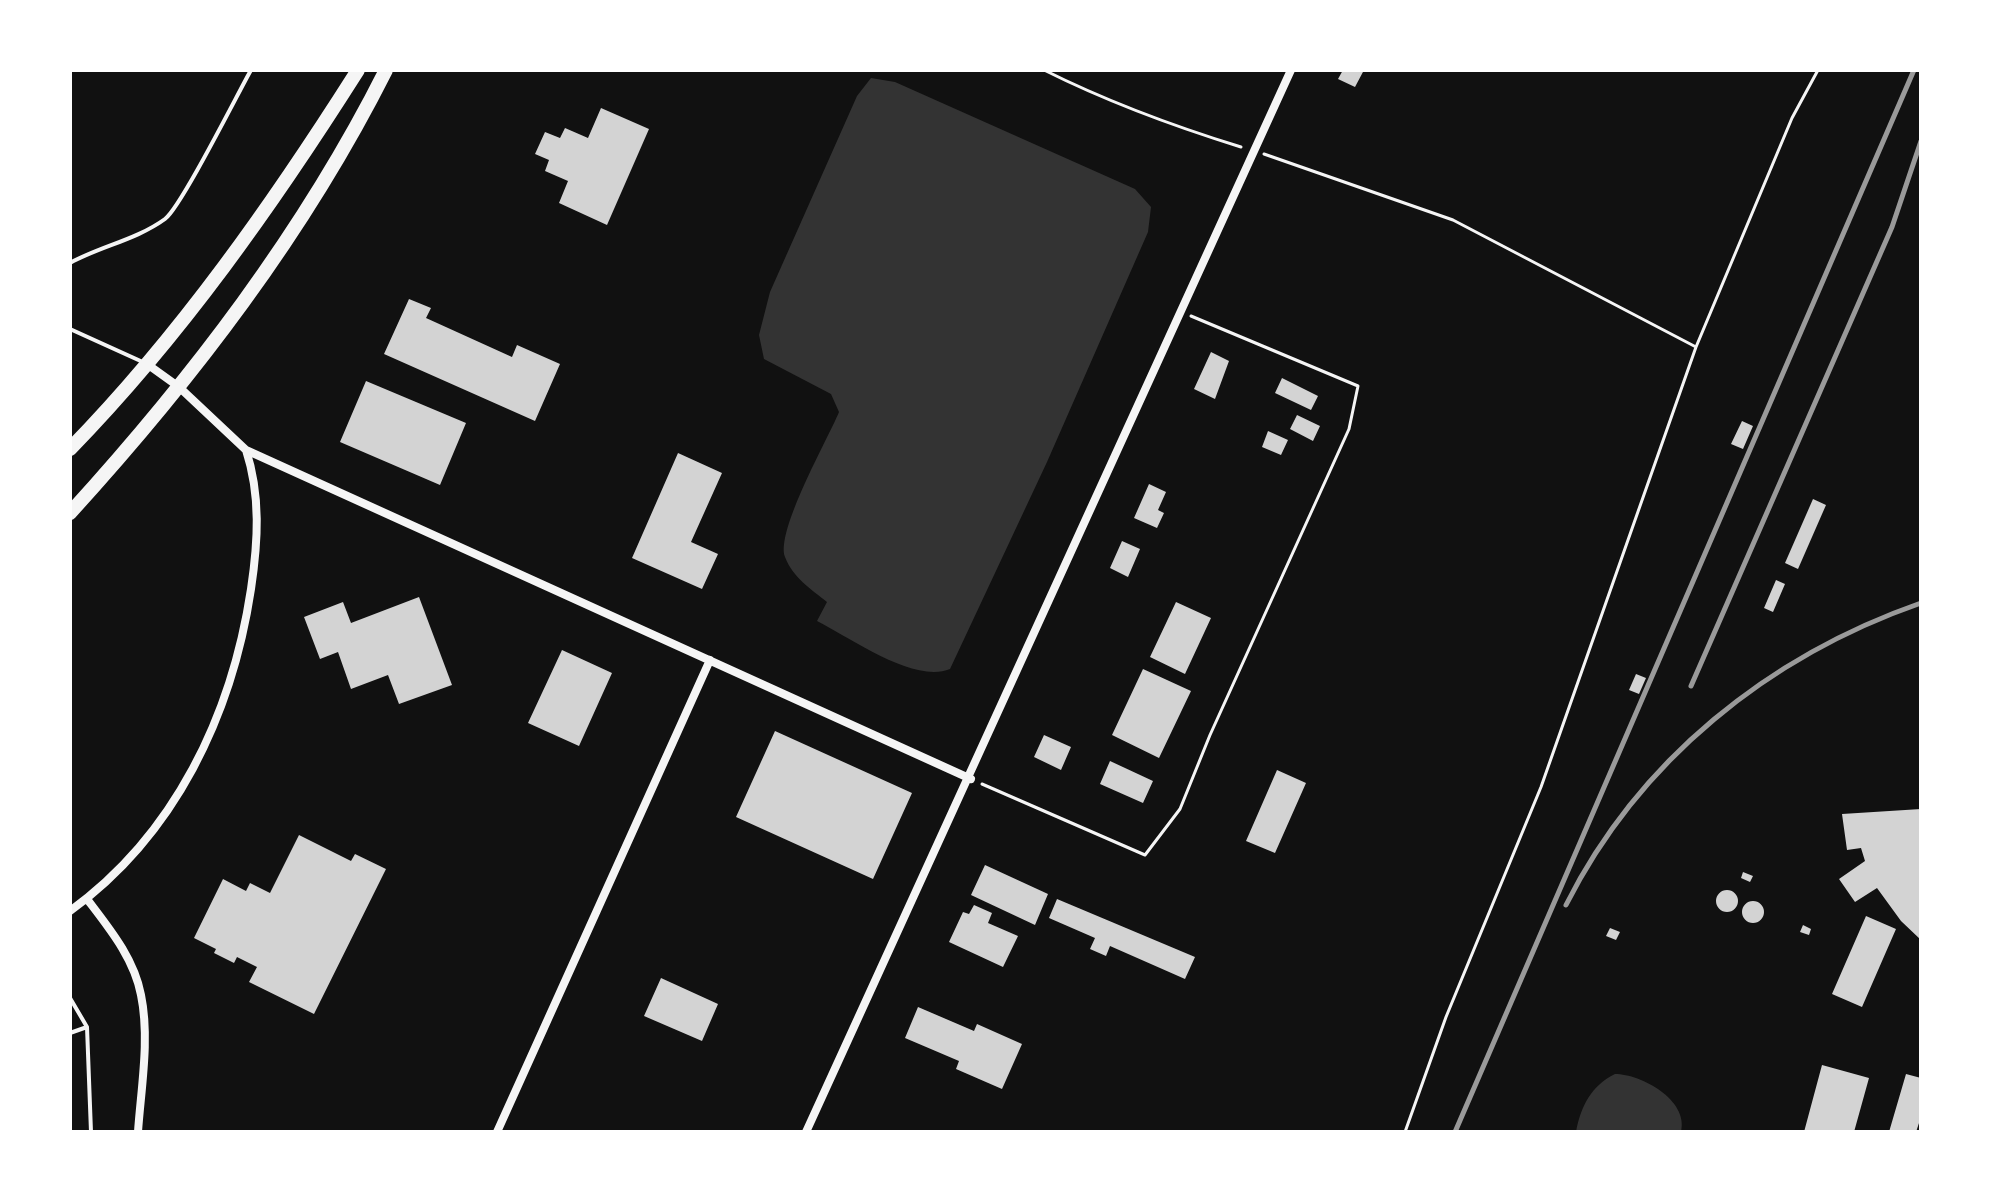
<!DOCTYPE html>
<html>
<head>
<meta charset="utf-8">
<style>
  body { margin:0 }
  #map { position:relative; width:1991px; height:1202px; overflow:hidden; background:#111; font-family:Poppins,sans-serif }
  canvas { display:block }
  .frame { position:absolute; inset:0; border:72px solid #fff; pointer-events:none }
</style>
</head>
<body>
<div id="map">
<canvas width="1991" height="1202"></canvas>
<div class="frame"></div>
</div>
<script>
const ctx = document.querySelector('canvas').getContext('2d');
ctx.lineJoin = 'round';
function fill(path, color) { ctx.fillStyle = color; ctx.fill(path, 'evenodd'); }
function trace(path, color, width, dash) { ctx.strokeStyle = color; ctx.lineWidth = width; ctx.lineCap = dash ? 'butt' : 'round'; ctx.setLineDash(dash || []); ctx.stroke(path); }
fill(new Path2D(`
  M871 78 895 82 1135 189 1151 207 1148 232 1047 462 950 669C914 684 851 638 817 621L827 602C811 589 793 578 785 557 776 530 827 441 839 412L831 394 764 359 759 335 770 292 857 96Z
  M1615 1074C1641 1074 1689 1100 1681 1132H1576C1581 1106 1591 1086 1615 1074Z`), '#333');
fill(new Path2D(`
  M1343 70H1364L1355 87 1338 79Z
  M601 108 649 129 607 225 559 203 568 181 545 171 549 160 535 154 545 132 560 138 565 128 588 138Z
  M409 299 431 308 426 318 512 357 517 345 560 364 535 421 384 354Z
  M1211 352 1229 361 1215 399 1194 389Z
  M1282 378 1318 396 1311 410 1275 393Z
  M366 381 466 423 440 485 340 442Z
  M1297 415 1320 426 1313 441 1290 429Z
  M1742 421 1753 426 1743 449 1731 444Z
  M1268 431 1288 440 1281 455 1262 447Z
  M678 453 722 473 691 542 718 554 702 589 632 558Z
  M1149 484 1166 492 1158 510 1164 513 1157 528 1134 518Z
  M1813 499 1826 505 1798 569 1785 563Z
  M1122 541 1140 549 1128 577 1110 568Z
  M1776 580 1785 584 1773 612 1764 608Z
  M419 597 452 685 399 704 388 675 351 689 338 652 320 659 304 617 343 602 351 623Z
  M1176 602 1211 618 1185 674 1150 657Z
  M562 650 612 673 579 746 528 723Z
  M1143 669 1191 691 1159 758 1112 735Z
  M1636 674 1646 678 1639 694 1629 690Z
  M775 731 912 793 873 879 736 817Z
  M1044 735 1071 747 1061 770 1034 757Z
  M1110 761 1153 781 1143 803 1100 784Z
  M1277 770 1306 783 1275 853 1246 841Z
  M1921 809V940L1901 921 1877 888 1855 902 1839 879 1865 861 1861 848 1847 850 1842 814Z
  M299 835 351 861 355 854 386 869 314 1014 249 982 257 967 237 957 234 963 214 953 216 949 194 938 223 879 246 891 250 883 270 893Z
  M985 865 1048 894 1035 925 971 895Z
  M1743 872 1753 876 1750 882 1741 878Z
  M1716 901a11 11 0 1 1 22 0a11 11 0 1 1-22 0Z
  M1057 899 1195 957 1185 979 1110 946 1106 956 1090 949 1095 938 1049 918Z
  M1742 912a11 11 0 1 1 22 0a11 11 0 1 1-22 0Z
  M974 905 992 913 988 923 1018 936 1003 967 949 942 963 912 969 914Z
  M1866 916 1896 929 1862 1007 1832 994Z
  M1803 925 1811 929 1809 935 1800 932Z
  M1610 928 1620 932 1616 940 1606 936Z
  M661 978 718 1004 702 1041 644 1016Z
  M918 1007 974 1031 977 1024 1022 1044 1002 1089 956 1069 959 1061 905 1038Z
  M1822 1065 1869 1078 1854 1132H1804Z
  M1906 1074 1921 1078V1117L1916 1132H1889Z`), '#d3d3d3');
trace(new Path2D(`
  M1044 70C1108 102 1173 126 1241 147
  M1264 154 1453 220 1696 347 1541 787 1446 1017 1405 1132
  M1696 347 1792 118 1818 70
  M982 784 1145 855 1180 809 1210 735 1349 429 1358 386 1191 316`), '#f5f5f5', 3);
trace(new Path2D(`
  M70 263C101 246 136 240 165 219 181 207 237 95 251 70
  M70 329 145 363
  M70 998 87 1027 91 1132
  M70 1033 87 1027`), '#f5f5f5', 4);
trace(new Path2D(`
  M147 364 179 387 246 450 971 779
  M87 899C109 928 134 958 141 995 150 1039 141 1088 138 1132
  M70 911C175 835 232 715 251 589 258 542 261 496 246 450
  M497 1132 710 660
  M806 1132 1291 70`), '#f5f5f5', 8);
trace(new Path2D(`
  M70 449C181 335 273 204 358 70
  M70 513C192 379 304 233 386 70`), '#f5f5f5', 14);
trace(new Path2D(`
  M1691 686 1892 227 1921 141
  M1566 905C1639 760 1769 656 1921 603
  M1455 1132 1914 70`), '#9a9a9a', 5);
</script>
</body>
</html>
